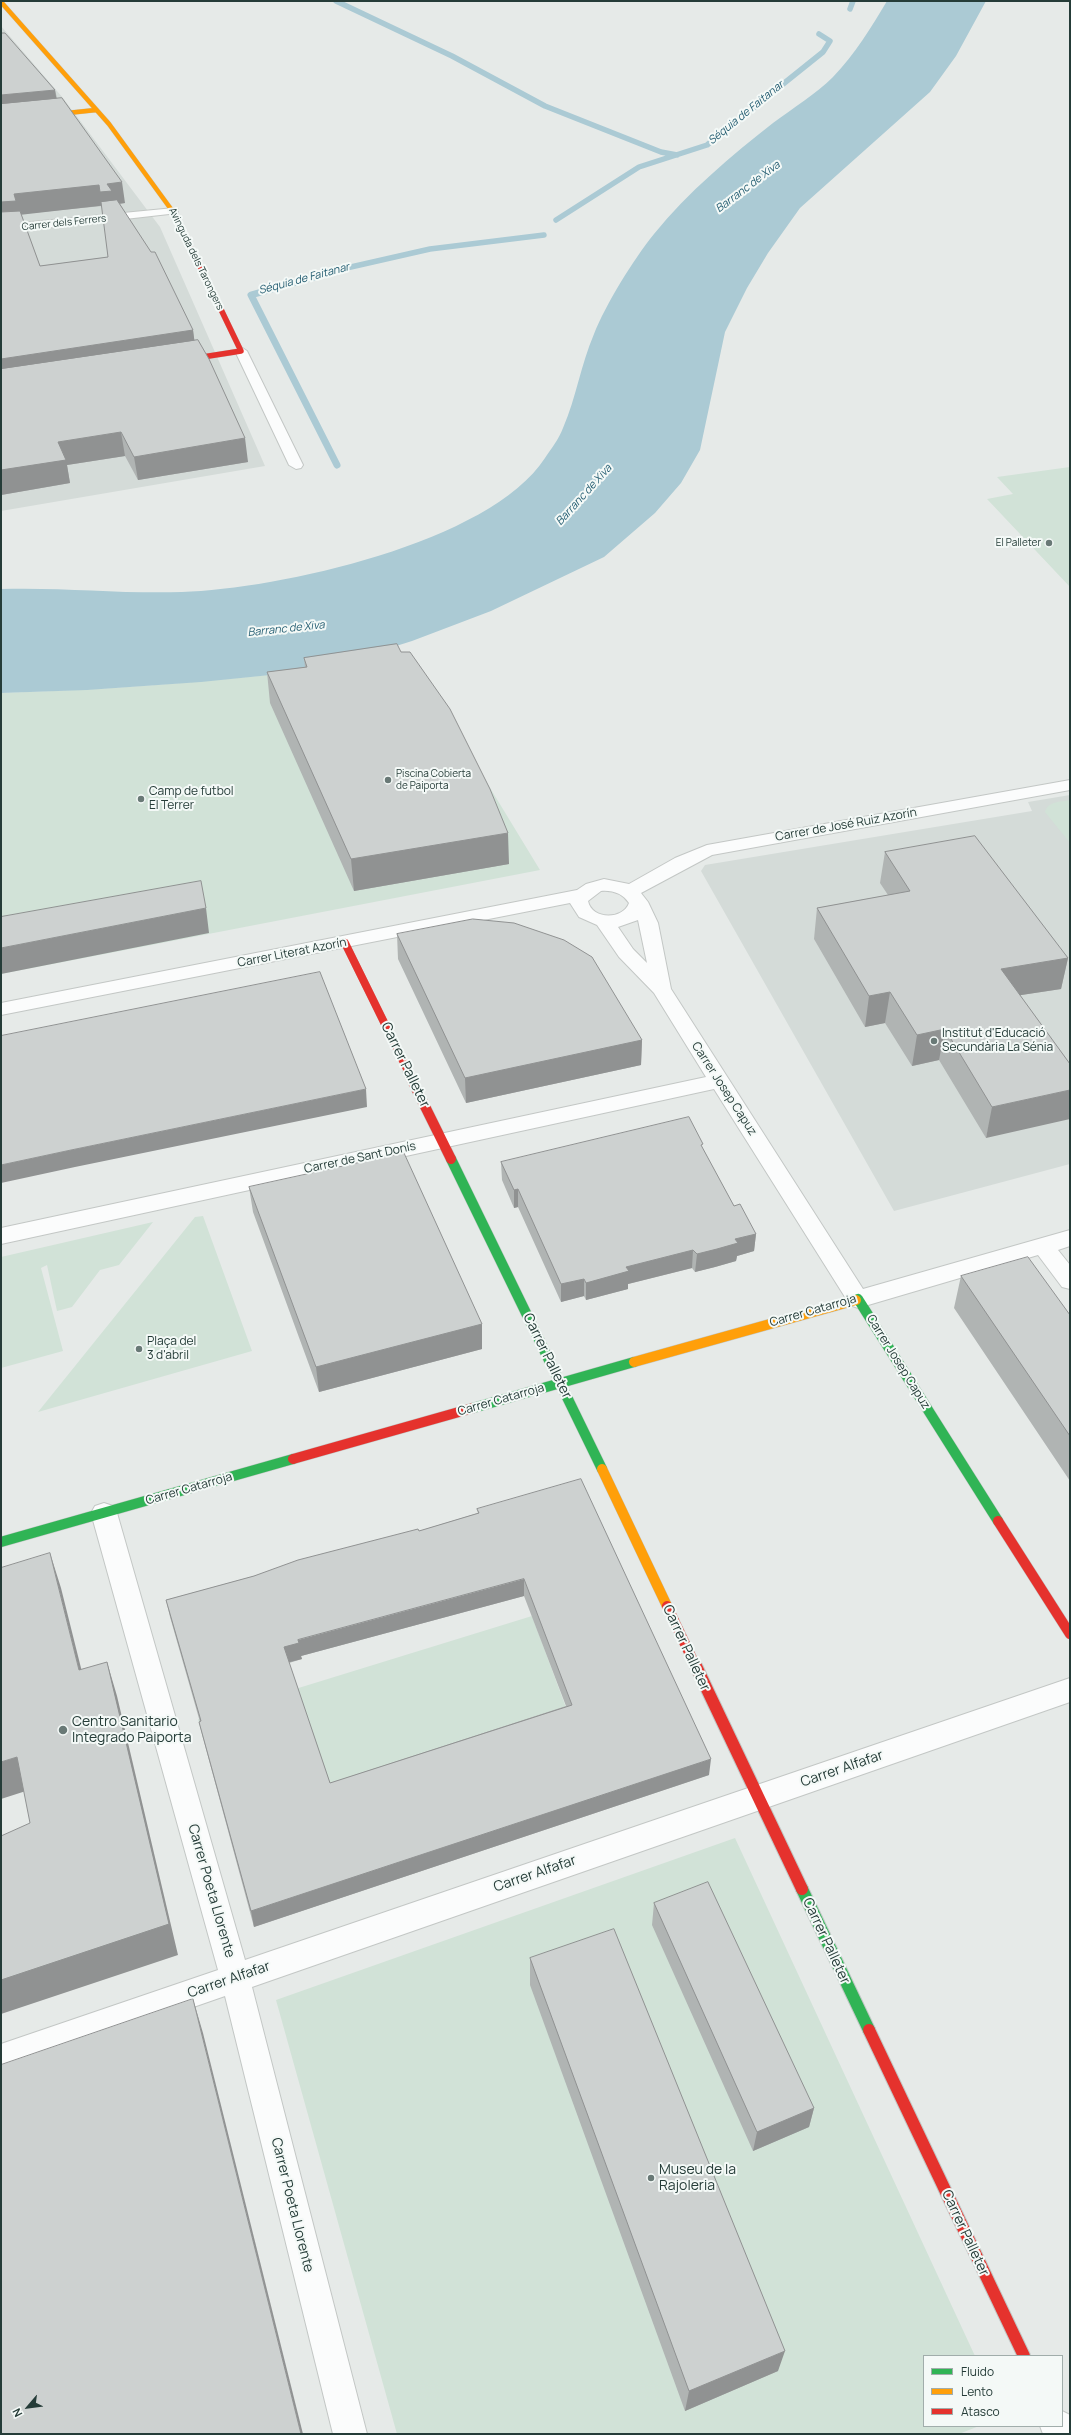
<!DOCTYPE html>
<html>
<head>
<meta charset="utf-8">
<style>
  body { margin:0 }
  #map { position:relative; width:1071px; height:2435px; overflow:hidden; background:#e6eae8; font-family:Manrope,sans-serif }
  canvas { display:block }
  .frame { position:absolute; inset:0; border:2px solid #253c38; pointer-events:none }
  .legend { position:absolute; left:923px; top:2355px; width:140px; height:72px; box-sizing:border-box; background:#f4f9f7; border:1px solid #a1adab; margin:0; padding:5px 7px; list-style:none; font-size:12px; color:#253c38 }
  .legend li { display:flex; align-items:center; gap:8px; height:20px }
  .legend b { width:20px; border:1px solid #a1adab }
  .north { position:absolute; left:8px; top:2387px; width:40px; height:40px; -webkit-text-stroke:3px #f4f9f7; paint-order:stroke; rotate:242deg; font-size:11px; font-weight:700; line-height:16px; text-align:center; color:#253c38 }
  .north::after { content:''; display:block; margin:auto; width:14px; height:18px; background:#253c38; clip-path:polygon(50% 0,100% 100%,50% 72%,0 100%) }
</style>
</head>
<body>
<div id="map">
<canvas width="1071" height="2435"></canvas>
<div class="frame"></div>
<ul class="legend">
<li><b style="height:5px;background:#30b455"></b>Fluido</li>
<li><b style="height:5px;background:#ff9f0a"></b>Lento</li>
<li><b style="height:5px;background:#e5322d"></b>Atasco</li>
</ul>
<div class="north">N</div>
</div>
<script>
const ctx = document.querySelector('canvas').getContext('2d');
ctx.lineJoin = 'round';
function fill(path, color) { ctx.fillStyle = color; ctx.fill(path, 'evenodd'); }
function trace(path, color, width, dash) { ctx.strokeStyle = color; ctx.lineWidth = width; ctx.lineCap = dash ? 'butt' : 'round'; ctx.setLineDash(dash || []); ctx.stroke(path); }
function label(font, color, halo, rows, align = 'center') {
  ctx.font = font + ' Manrope,sans-serif'; ctx.lineWidth = 4; ctx.setLineDash([]); ctx.textBaseline = 'middle'; ctx.strokeStyle = halo; ctx.fillStyle = color; for (const [text, x, y, turn = 0] of rows) {
    ctx.save(); ctx.translate(x, y); ctx.rotate((+turn || 0) * Math.PI / 180); ctx.textAlign = isNaN(turn) ? turn : align; if (halo) ctx.strokeText(text, 0, 0); ctx.fillText(text, 0, 0); ctx.restore();
  }
}
fill(new Path2D(`
  M1 26 63 98 160 227 265 466 1 511Z
  M1070 795V1164L894 1211 701 871 705 865 1032 811 1028 802Z`), '#d4dbd8');
fill(new Path2D(`
  M1070 467V587L987 499 1013 494 997 477Z
  M411 658 540 870 1 974V693C139 689 275 676 411 658Z
  M1070 800V843L1045 812C1048 801 1060 802 1070 800Z
  M203 1216 252 1351 38 1412 195 1217Z
  M153 1222 119 1265 100 1270 72 1307 57 1311 47 1265 41 1268 63 1351 1 1368V1257Z
  M532 1616 571 1721 319 1804 301 1707 203 1738 198 1719Z
  M735 1838 975 2356H924V2426H979L959 2434H397L276 2000Z`), '#d1e2d7');
fill(new Path2D(`
  M887 1H986L956 56 930 92 800 208 768 253 747 288 725 332 700 450 681 483 655 513 604 557 491 611 412 641 320 670 201 682 87 690 1 693V589C61 587 122 594 182 592 278 589 490 543 545 458 551 449 559 439 563 428 576 398 581 364 594 334 606 304 633 260 654 234 688 192 731 156 773 123 793 108 816 94 833 77 855 54 871 28 887 1Z`), '#abcad4');
trace(new Path2D(`
  M336 1 452 56 545 106 661 152 677 155
  M850 9 853 1
  M556 220 639 167 707 145 823 52 830 41 819 34
  M342 269 430 249 544 235`), '#abcad4', 5.5);
trace(new Path2D(`
  M337 465 251 295 346 268`), '#abcad4', 7);
const street = new Path2D(`
  M174 208 178 209V213L1 233V225Z
  M241 347 247 351 303 465 301 468 296 469 289 465 235 351Z
  M1070 780V790L712 855 641 893 648 902 658 923 671 989 863 1289 1070 1230V1246L1058 1250 1070 1265V1289L1062 1287 1038 1255 858 1308 850 1305 714 1089 1 1244V1228L706 1077 654 993 619 957 597 925 579 917 570 903 1 1015V1003L577 890 586 884 604 879 629 884 675 858 707 845ZM601 891C613 890 623 894 629 903 623 920 592 920 588 901ZM638 920 647 963 633 949 618 927Z
  M104 1503 113 1506 117 1513 245 1960 1070 1678V1702L252 1987 367 2434H333L225 1996 1 2074V2044L218 1970 91 1513 95 1506Z
  M1062 2411 1070 2415V2434H1043L1040 2426H1062Z`);
const fastFar1 = new Path2D(`
  M451 1159 602 1469
  M856 1300 858 1299 998 1521
  M473 1408 634 1362
  M1 1542 293 1459`);
const fast = new Path2D(`
  M802 1889 869 2030`);
const slowFar1 = new Path2D(`
  M1 2 109 124 176 216
  M1 120 96 110`);
const slow = new Path2D(`
  M634 1362 856 1300
  M602 1469 667 1606`);
const jamFar4 = new Path2D(`
  M176 216 201 269`);
const jamFar3 = new Path2D(`
  M177 361 241 351 201 268`);
const jamFar2 = new Path2D(`
  M345 943 409 1073`);
const jamFar1 = new Path2D(`
  M408 1072 451 1159
  M293 1459 473 1408
  M998 1521 1070 1634
  M667 1606 695 1665`);
const jam = new Path2D(`
  M695 1664 802 1889
  M869 2030 1024 2356`);
trace(street, '#c3c7c5', 2);
trace(fastFar1, '#c2c8c6', 11);
trace(fast, '#c2c8c6', 14);
trace(slowFar1, '#c2c8c6', 5);
trace(slow, '#c2c8c6', 11);
trace(jamFar4, '#c2c8c6', 5);
trace(jamFar3, '#c2c8c6', 6);
trace(jamFar2, '#c2c8c6', 8);
trace(jamFar1, '#c2c8c6', 11);
trace(jam, '#c2c8c6', 14);
fill(street, '#fbfcfc');
trace(fastFar1, '#30b455', 10);
trace(fast, '#30b455', 12);
trace(slowFar1, '#ff9f0a', 4.5);
trace(slow, '#ff9f0a', 10);
trace(jamFar4, '#e5322d', 4.5);
trace(jamFar3, '#e5322d', 5.5);
trace(jamFar2, '#e5322d', 8);
trace(jamFar1, '#e5322d', 10);
trace(jam, '#e5322d', 12);
fill(new Path2D(`
  M1 33 55 90 57 98 125 203 120 204 193 330 194 340 248 462 138 480 125 456 67 465 70 483 1 495ZM102 206 108 257 40 266 21 214Z
  M401 652 509 864 354 891 270 703 267 672 305 667 304 658Z
  M885 852 1068 958 1061 989 1021 995 986 1138 939 1060 912 1066 885 1023 865 1027 814 939 817 908 888 895 880 883Z
  M397 934 642 1040 641 1065 466 1103 398 959Z
  M703 1149 734 1206 756 1234 754 1251 737 1256 736 1261 715 1267 695 1272 692 1268 628 1284V1289L586 1300 584 1296 561 1302 518 1207 514 1208 502 1180 501 1162Z
  M249 1187 482 1324V1349L319 1392 253 1212Z
  M961 1276 1070 1315V1481L954 1308Z
  M477 1509 709 1775 254 1927 203 1738 199 1722H200L170 1617 166 1600 419 1531 478 1513ZM524 1596 566 1706 330 1783 289 1663 302 1659 301 1656Z
  M654 1903 814 2108 809 2127 753 2151 652 1925Z
  M530 1958 778 2371 685 2411 530 1985Z`), '#b0b4b3');
fill(new Path2D(`
  M55 90 58 110 1 115V95Z
  M122 182 125 203 19 215 1 224V202L14 194Z
  M193 330 196 352 1 382V359Z
  M121 432 125 456 67 465 70 483 1 495V470L58 442Z
  M245 438 248 462 138 480 134 457Z
  M508 833 509 864 354 891 351 859Z
  M206 908 209 933 1 974V948Z
  M1068 958 1061 989 995 999 1001 969Z
  M890 992 885 1023 865 1027 869 996Z
  M945 1029 939 1060 912 1066 917 1035Z
  M642 1040 641 1065 466 1103 465 1078Z
  M366 1089 367 1107 75 1167 1 1183V1165L71 1150Z
  M1070 1090V1119L986 1138 992 1107Z
  M518 1189V1207L514 1208V1190Z
  M756 1234 754 1251 737 1256 736 1261 715 1267 695 1272 697 1254 735 1239Z
  M693 1250 692 1268 628 1284V1289L586 1300V1283L626 1267Z
  M584 1279V1296L561 1302V1284Z
  M482 1324V1349L319 1392 316 1367Z
  M50 1553 61 1588 90 1704 79 1670Z
  M524 1579V1596L301 1656 302 1659 286 1663 284 1647 298 1640Z
  M107 1662 117 1696 178 1955 1 2014V1980Z
  M17 1757 29 1790 1 1799V1762Z
  M711 1759 709 1775 254 1927 251 1911Z
  M193 1999 203 2033 303 2434H301Z
  M814 2108 809 2127 753 2151 757 2132Z
  M785 2351 778 2371 685 2411 689 2391Z`), '#909292');
const building = new Path2D(`
  M1 33H5L55 90 1 95Z
  M62 98 122 182 107 184 112 191 100 192 99 185 14 194 16 201 1 202V104Z
  M117 200 151 252H155L193 330 1 359V212L20 211 40 266 108 257 101 202Z
  M198 340 209 359 245 438 134 457 121 432 58 442 66 460 1 470V369Z
  M397 644 401 652H410L450 709 490 789 508 833 351 859 267 672 307 667 304 658Z
  M975 836 1068 958 1001 969 1070 1064V1090L992 1107 945 1029 917 1035 890 992 869 996 817 908 910 891 885 852Z
  M201 881 206 908 1 948V917Z
  M473 919 514 923 564 940 592 957 642 1040 465 1078 397 934Z
  M320 972 366 1089 71 1150 1 1165V1036Z
  M689 1117 703 1144 701 1145 734 1206 740 1204 756 1234 735 1239 738 1243 717 1249 697 1254 693 1250 626 1267 629 1271 586 1283 584 1279 561 1284 518 1189 514 1190 501 1162Z
  M404 1153 482 1324 316 1367 249 1187Z
  M1028 1257 1070 1315V1436L961 1276Z
  M581 1479 711 1759 251 1911 199 1722 201 1721 166 1600 254 1576 298 1560 418 1529 419 1531 479 1513 477 1509ZM524 1579 572 1705 330 1783 284 1647 299 1643 298 1640Z
  M50 1553 79 1670 107 1662 169 1924 1 1980V1836L30 1823 17 1757 1 1762V1568Z
  M708 1882 814 2108 757 2132 654 1903Z
  M614 1929 785 2351 689 2391 530 1958Z
  M193 1999 301 2434H1V2065Z`);
fill(building, '#cdd1d0');
trace(building, '#909292', 1);
for (const [x, y, r, color] of [
  [1049,543,4,"#697976"],
  [388,780,4,"#697976"],
  [141,799,4,"#697976"],
  [934,1041,4,"#697976"],
  [139,1349,4,"#697976"],
  [63,1730,5,"#697976"],
  [651,2178,4,"#697976"]
]) { const dot = new Path2D(); dot.arc(x, y, r, 0, 2 * Math.PI); ctx.fillStyle = color; ctx.fill(dot); trace(dot, '#f4f9f7', 1.5); }
label('10px', '#253c38', '#f4f9f7', [
  ["Carrer dels Ferrers",64,223,-6],
  ["Avinguda dels Tarongers",196,259,64]
]);
label('10px', '#253c38', '#f4f9f7', [
  ["El Palleter",1041,543],
  ["Piscina Cobierta",396,774,"left"],
  ["de Paiporta",396,786,"left"]
], 'right');
label('italic 11px', '#255e72', '#f4f9f7', [
  ["Séquia de Faitanar",746,113,-39],
  ["Barranc de Xiva",748,187,-37],
  ["Séquia de Faitanar",304,279,-15],
  ["Barranc de Xiva",584,495,-48],
  ["Barranc de Xiva",286,629,-6]
]);
label('12px', '#253c38', '#f4f9f7', [
  ["Camp de futbol",149,792],
  ["El Terrer",149,806],
  ["Institut d'Educació",942,1034],
  ["Secundària La Sénia",942,1048],
  ["Plaça del",147,1342],
  ["3 d'abril",147,1356]
], 'left');
label('12px', '#253c38', '#f4f9f7', [
  ["Carrer de José Ruiz Azorín",846,825,-10],
  ["Carrer Literat Azorín",292,953,-11],
  ["Carrer Josep Capuz",724,1089,57],
  ["Carrer de Sant Donís",360,1158,-12],
  ["Carrer Catarroja",813,1311,-16],
  ["Carrer Josep Capuz",898,1362,58],
  ["Carrer Catarroja",501,1400,-16],
  ["Carrer Catarroja",189,1489,-16]
]);
label('14px', '#253c38', '#f4f9f7', [
  ["Carrer Palleter",405,1065,64],
  ["Carrer Palleter",547,1356,64],
  ["Carrer Palleter",686,1648,65],
  ["Carrer Alfafar",842,1769,-19],
  ["Carrer Alfafar",535,1874,-19],
  ["Carrer Poeta Llorente",211,1891,74],
  ["Carrer Palleter",826,1941,65],
  ["Carrer Alfafar",229,1980,-19],
  ["Carrer Poeta Llorente",292,2205,76],
  ["Carrer Palleter",965,2233,65]
]);
label('14px', '#253c38', '#f4f9f7', [
  ["Centro Sanitario",72,1722],
  ["Integrado Paiporta",72,1738],
  ["Museu de la",659,2170],
  ["Rajoleria",659,2186]
], 'left');
</script>
</body>
</html>
